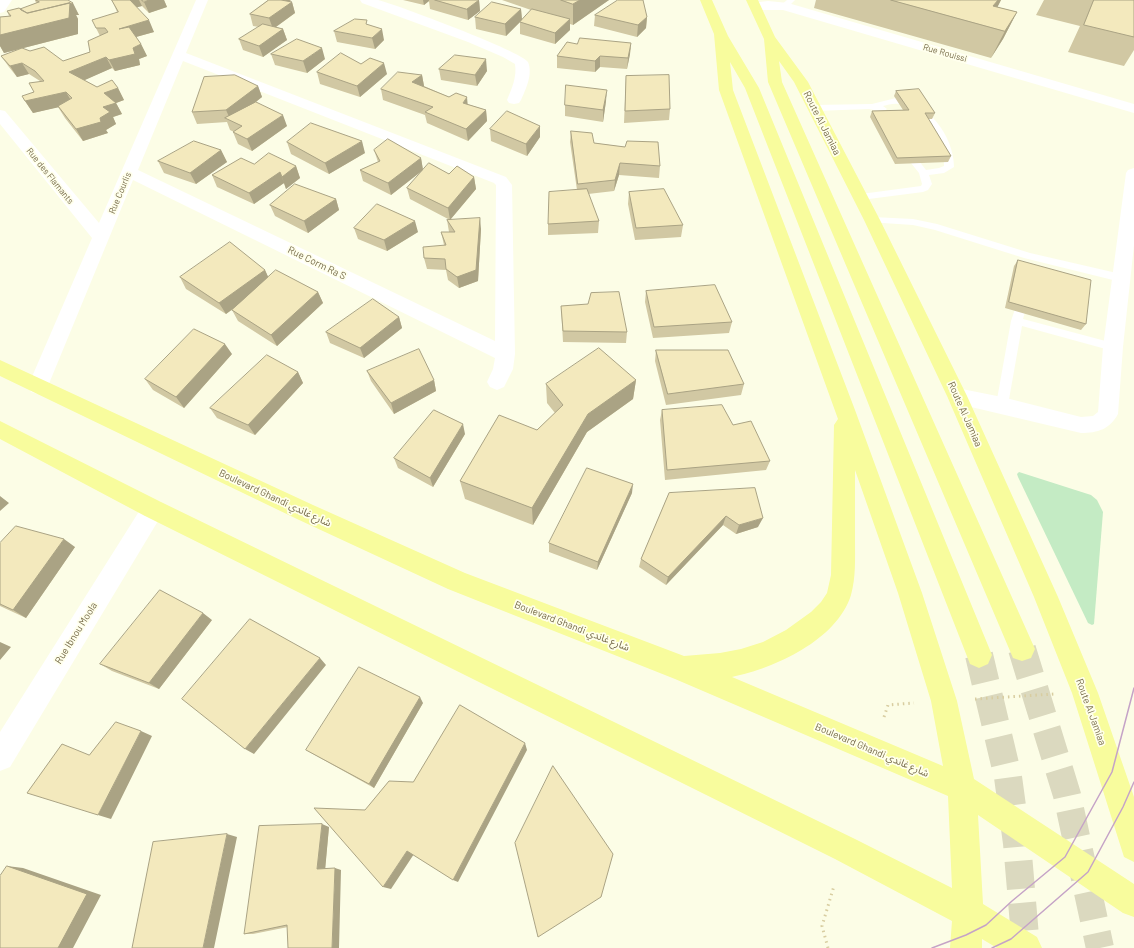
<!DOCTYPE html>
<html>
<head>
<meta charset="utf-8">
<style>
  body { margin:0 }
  canvas { display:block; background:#fcfde6 }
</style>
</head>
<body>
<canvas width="1134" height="948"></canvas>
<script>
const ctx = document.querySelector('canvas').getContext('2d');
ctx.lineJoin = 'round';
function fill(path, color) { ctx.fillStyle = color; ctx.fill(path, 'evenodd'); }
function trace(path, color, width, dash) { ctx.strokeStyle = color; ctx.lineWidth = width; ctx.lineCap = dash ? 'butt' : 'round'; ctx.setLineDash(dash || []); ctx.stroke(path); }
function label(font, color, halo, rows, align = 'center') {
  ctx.font = font + ' Barlow,"Noto Sans Arabic",sans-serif'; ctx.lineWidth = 3.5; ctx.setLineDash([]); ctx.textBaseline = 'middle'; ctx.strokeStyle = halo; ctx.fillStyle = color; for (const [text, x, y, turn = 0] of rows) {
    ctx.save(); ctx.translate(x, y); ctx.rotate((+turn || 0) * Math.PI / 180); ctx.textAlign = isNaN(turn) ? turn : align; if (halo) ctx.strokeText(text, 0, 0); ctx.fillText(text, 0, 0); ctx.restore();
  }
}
fill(new Path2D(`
  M1019 472 1091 495 1097 500 1103 512 1094 624 1092 625 1088 623 1018 477 1017 474Z`), '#c4ebc4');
trace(new Path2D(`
  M1022 649 1067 795 1100 948
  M979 655 1008 777 1017 843 1026 948`), '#dbd9bf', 28, [28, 14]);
trace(new Path2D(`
  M975 699 1054 694
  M884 717 888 705 914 703
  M828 948 822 926 834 886`), '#d8cda0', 3, [1.5, 4]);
fill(new Path2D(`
  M787 0H795L787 8H781L780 6Z
  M896 98C927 101 954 136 954 167L944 173 929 175 932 184 928 190 923 192 861 200 858 199 856 197 861 194 921 186 922 184 919 173 911 163 913 161H919L926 170 939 168 944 166C945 142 924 107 899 104 893 103 888 105 883 106L887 109 883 112 869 109 815 111 811 108 815 105 872 104Z
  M872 217 913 219 937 224 1030 253 1121 274 1125 275 1126 278 1125 281 1121 282 1024 258 935 230 913 225 868 222 867 220 868 218Z
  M1019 308 1023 309 1025 312 1023 319 1113 343 1117 344 1119 347 1117 350 1113 351 1022 326 1008 405 1006 408 1002 410 998 408 996 405 1011 321 1015 309Z`), '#fff');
fill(new Path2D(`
  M0 0H12L4 12 0 13Z
  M196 0H208L186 53 506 177 512 185 515 354 513 369 504 387 497 390 490 387 487 382 493 369 495 358 133 180 48 386 45 392 38 394 31 392 28 386 92 238 0 124V110L5 111 99 223ZM183 61 494 183 496 185 495 341 138 170Z
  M360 0C366 0 373 0 378 0 395 4 523 52 528 62 533 74 526 89 521 100L519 103 514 104 509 103 507 100C512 88 517 77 515 64L503 57 468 42 362 3Z
  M768 1 788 3 1134 104V113L783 10H755L751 9 749 6 751 3Z
  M153 499 161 502 164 509 161 516 10 767 0 771V732L145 502Z`), '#fff');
fill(new Path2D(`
  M1134 168V245L1123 347 1118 414C1110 429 1098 433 1081 433L950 402 947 396 950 390 957 388 1002 397 1081 417 1093 416 1098 412 1103 347 1126 173 1128 170Z`), '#fff');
fill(new Path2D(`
  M700 0H712L728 36 759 88 992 655 988 664 979 668 970 664 745 88 730 62 733 90 855 410 922 593 957 701 974 779 1134 884V917L1123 913 978 815 983 904 1037 937 1042 948H997L982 939V948H950L952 921 835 859 145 516 0 439V421L161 502 855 839 952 888 948 796 675 679 448 589 297 519 0 376V360L313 505 465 573 684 656 720 653 741 649 763 642 786 630 811 612 821 602 827 593 831 575 834 425 838 419 719 90 714 34ZM855 470 898 593 931 701 943 766 732 677C775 668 837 640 851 595 856 577 855 559 855 540 855 517 855 493 855 470Z
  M746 0H758L775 37 808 82 880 220 967 396 1058 597 1098 693 1134 797V862L1124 857 1072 693 1034 597 947 396 864 220 794 82 779 61 782 82 1035 649 1031 658 1022 661 1013 658 768 82 764 39Z`), '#f8fc9d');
trace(new Path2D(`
  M932 948 966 935 986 925 1012 901 1065 857 1112 772 1134 688
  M992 948 1011 939 1088 872 1123 807 1134 782`), '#c5a3c7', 1.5);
fill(new Path2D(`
  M35 0H68L79 15H76L78 19V34L4 53 0 46V17L9 16 7 11 21 10 36 3Z
  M112 0H164L167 7 149 13 142 6 136 7 154 32 136 37 141 44 147 56 139 59 140 65 115 71 112 68 84 80 97 87 118 88 124 100 116 103 122 114 113 117 116 124 106 130 108 133 83 141 65 118 58 107 33 113 25 101 34 92 40 81 29 74 17 77 9 67 1 56 30 51 63 61 90 52 100 36 96 28 117 12Z
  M267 0H291L289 2H292L295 13 276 27 283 29 287 40 263 57 243 50 239 39 259 27 253 26 250 14 268 0Z
  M403 0H479L480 11 468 20 430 9 429 1 424 5Z
  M502 0H609L573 25 570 24V30L555 44 520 34V22L506 36 476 29 475 17 521 9 522 20 531 10Z
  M816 0H1001L997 7 1017 12 1003 39 991 58 814 8Z
  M1044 0H1134V50L1124 66 1068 52 1080 26 1036 15Z
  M595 15 647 17 646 28 637 37 594 26Z
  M334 31 384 40 375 49 337 42Z
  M631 43 630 54 627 69 600 67 595 72 557 68V56L577 44Z
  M271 54 325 59 307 73 275 65Z
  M361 64 387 74 360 97 320 84 317 72Z
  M439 69 487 71 477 86 441 80Z
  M422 75 424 86 449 97 467 104 486 110 487 121 468 141 427 123 425 115 383 100 381 89Z
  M626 76 670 109 669 120 624 123Z
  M258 86 262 97 256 102 287 126 252 151 238 144 233 132H234L230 130 227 122 197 124 192 112Z
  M896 91 935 113 932 119H928L951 156 948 162 895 164 870 117 872 111 903 110 894 96Z
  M606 101 603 122 565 116V105Z
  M490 129 540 137 527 156 491 141Z
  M571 131 594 143 625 147 660 166 659 178 619 175 614 191 588 194 599 221 598 233 548 235V224L577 190 570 142Z
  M287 142 365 153 329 174 291 154Z
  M221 150 227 162 196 184 164 173 158 161Z
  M374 150 421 158 423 170 474 177 476 189 450 220 481 229 478 281 459 288 448 280 446 270 427 269 424 258 444 245 441 232H449L447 220H450L410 199 407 188 423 170 391 195 363 181 360 170 378 162Z
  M254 164 296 166 300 178 286 189 284 183 254 204 217 187 212 175Z
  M629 192 683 225 681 237 635 240 628 204Z
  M336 199 339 210 308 233 275 216 270 205Z
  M354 228 418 232 387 251 358 239Z
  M1018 260 1086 324 1081 330 1005 308 1014 266Z
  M265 270 268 277 318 292 323 303 277 346 238 321 232 310 237 306 226 314 186 289 180 277Z
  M646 291 732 322 729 333 653 338 645 302Z
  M561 306 627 332 626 343 563 342Z
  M399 317 402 328 364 358 330 343 326 332Z
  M656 350 744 384 741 395 666 405 655 361Z
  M232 354 184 408 153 390 145 379Z
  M367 371 434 380 436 391 394 414 371 381Z
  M298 372 303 383 255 435 217 418 210 408Z
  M636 380 633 399 587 432 533 525 465 499 460 481 537 430 555 413 547 403 546 384Z
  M662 410 733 425 770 461 766 470 665 480 660 420Z
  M465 434 433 487 398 468 394 458Z
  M632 493 597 570 549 552V543Z
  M669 493 758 527 736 534 723 525 666 585 639 567 641 559Z
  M0 543 75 547 26 618 0 606Z
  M212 620 159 689 112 671 100 664Z
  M423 703 374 788 313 754 306 750Z
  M329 827 325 869 341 870 288 927 253 934H244Z`), '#d1c8a3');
fill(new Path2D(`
  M117 0H139L142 6 123 11Z
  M149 0H164L167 7 149 13 144 2Z
  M283 0H291L284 4Z
  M423 0H429V1L424 5Z
  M479 0 480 11 468 20 467 9Z
  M580 0H609L573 25V4Z
  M998 0H1001L994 14 993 6Z
  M292 2 295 13 273 29 269 18Z
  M70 3H73L79 15H76L78 19V34L4 53 0 46V35Z
  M521 9 522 20 506 36 505 24Z
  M1017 12 1003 39 991 58 1005 31Z
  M647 17 646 28 637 37 638 25Z
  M570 19V30L555 44V33Z
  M149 20 154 32 125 40 119 29Z
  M283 29 287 40 263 57 259 46Z
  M382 29 384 40 375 49 372 38Z
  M631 43 630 54 627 69 628 58Z
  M141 44 147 56 139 59 140 65 115 71 109 60Z
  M322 48 325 59 307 73 303 61Z
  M600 56V67L595 72V61Z
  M106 57 112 68 76 84 69 72Z
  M486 59 487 71 477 86 475 75Z
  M22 63 29 74 17 77 10 66Z
  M384 63 387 74 360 97 357 86Z
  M422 75 424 86 414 93 412 82Z
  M258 86 262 97 231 121 226 110Z
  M118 88 124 100 116 103 122 114 113 117 116 124 106 130 108 133 83 141 76 129 100 118 103 107 104 93Z
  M607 90 606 101 603 122V110Z
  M66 92 73 104 33 113 25 101Z
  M467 97 468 108 463 103Z
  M486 110 487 121 468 141 466 129Z
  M283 115 287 126 252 151 247 139Z
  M540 126V137L527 156 526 144Z
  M362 141 365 153 329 174 325 163Z
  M221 150 227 162 196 184 190 173Z
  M421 158 423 170 391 195 388 183Z
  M620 163 619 175 614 191 615 180Z
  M296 166 300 178 286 189 282 177Z
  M280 172 284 183 254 204 249 193Z
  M474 177 476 189 450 220 448 208Z
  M336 199 339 210 308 233 304 221Z
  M480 218 481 229 478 281 459 288 457 277Z
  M415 221 418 232 387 251 384 240Z
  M265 270 270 281 226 314 219 303Z
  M318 292 323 303 277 346 271 335Z
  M399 317 402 328 364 358 360 348Z
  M225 344 232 354 184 408 176 397Z
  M298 372 303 383 255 435 248 425Z
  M434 380 436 391 394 414 391 403Z
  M636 380 633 399 587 432 533 525 532 508 588 414Z
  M463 424 465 434 433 487 430 478Z
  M633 484 632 493 597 570 598 562Z
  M0 496 9 503 0 511Z
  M726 516 723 525 666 585 668 577Z
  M763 518 758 527 736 534 739 525Z
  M64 539 75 547 26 618 13 610Z
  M203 613 212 620 159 689 149 683Z
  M0 642 11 647 0 660Z
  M320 658 326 665 254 754 245 749Z
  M420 697 423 703 374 788 369 784Z
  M141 731 152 736 111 819 98 815Z
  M525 743 527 750 458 882 453 880Z
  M322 824 329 827 325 871 317 869Z
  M227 834 237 837 214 948H203Z
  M407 851 414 854 391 889 383 887Z
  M7 866 23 868 101 895 73 948H58Z
  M335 868 341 870 339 948H332Z`), '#aaa384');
const building = new Path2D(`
  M36 0H68L73 3 71 4 70 3 27 13 21 10 20 9 39 2Z
  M112 0H130L149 20 119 29 129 27 141 44 133 48 135 54 109 60 106 57 69 72 97 87 112 80 118 88 104 93 116 103 103 107 110 112 100 118 101 122 76 129 58 106 72 98 66 92 25 101 22 96 34 92 29 83 44 81 35 71 22 63 10 66 1 56 22 48 30 51 44 47 63 61 90 52 88 41 108 32 105 28H96L92 20 118 12Z
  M142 0H149L144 2Z
  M269 0H281L292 2 269 18 250 14Z
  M435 0H479L467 9Z
  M561 0H580L573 4Z
  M618 0H643L647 17 638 25 595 15Z
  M891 0H998L993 6 1017 12 1005 31Z
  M1094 0H1134V37L1084 25Z
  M492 2 521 9 505 24 475 17Z
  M70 3 69 18 0 35V17L11 16 7 11 19 8 27 13Z
  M532 9 570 19 555 33 520 22Z
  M355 19 367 20 366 24 382 29 372 38 334 31Z
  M263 24 283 29 259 46 239 39Z
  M580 38 631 43 628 58 600 56 595 61 557 56 567 42 577 44Z
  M297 39 322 48 303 61 271 54Z
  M341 53 361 64 370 58 384 63 357 86 317 72Z
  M455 55 486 59 475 75 439 69Z
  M398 72 422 75 412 82 449 97 456 93 467 97 463 103 486 110 466 129 425 112 433 107 381 89Z
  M235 75 258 86 226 110 192 112 204 77Z
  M669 75 670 109 625 111 626 76Z
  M566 85 607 90 603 110 565 105Z
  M919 89 935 113H925L951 156 897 158 872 111 909 110 896 91Z
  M256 102 283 115 247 139 233 132 242 126 225 118Z
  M507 111 540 126 526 144 490 129Z
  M311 123 362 141 325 163 287 142Z
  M571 131 592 133 594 143 625 147 627 141 658 142 660 166 620 163 615 180 578 184Z
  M388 139 421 158 388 183 360 170 380 161 374 150Z
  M194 141 221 150 190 173 158 161Z
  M269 153 296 166 282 177 280 172 249 193 212 175 241 158 254 164Z
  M429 163 449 174 457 166 474 177 448 208 407 188Z
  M295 184 336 199 304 221 270 205Z
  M587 189 599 221 548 224 549 192Z
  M664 189 683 225 636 228 629 192Z
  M377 204 415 221 384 240 354 228Z
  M480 218 476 270 457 277 446 269 445 259 424 258 423 247 446 245 441 232H455L447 220Z
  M230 242 265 270 219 303 180 277Z
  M1018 260 1091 280 1086 324 1009 302Z
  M276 270 318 292 271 335 232 310Z
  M715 285 732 322 654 327 646 291Z
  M619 292 627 332 563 331 561 306 588 304 591 293Z
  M373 299 399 317 360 348 326 332Z
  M194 329 225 344 176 397 145 379Z
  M599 348 636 380 588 414 532 508 460 481 499 415 537 430 563 405 546 384Z
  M419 349 434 380 391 403 367 371Z
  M656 350H728L744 384 668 394Z
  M267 355 298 372 248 425 210 408Z
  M722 405 733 425 751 421 770 461 667 470 662 410Z
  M434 410 463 424 430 478 394 458Z
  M587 468 633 484 598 562 549 543Z
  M755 488 763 518 739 525 726 516 668 577 641 559 669 493Z
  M16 526 64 539 13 610 0 604V543Z
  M160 590 203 613 149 683 100 664Z
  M250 619 320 658 245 749 182 699Z
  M359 667 420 697 369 784 306 750Z
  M460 705 525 743 453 880 407 851 383 887 314 808 365 810 389 781 413 782Z
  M116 722 141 731 98 815 27 793 62 744 89 755Z
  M553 766 613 854 601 897 538 937 515 843Z
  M322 824 317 869 335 868 332 948H288L287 925 244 934 259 826Z
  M227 834 203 948H132L153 842Z
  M7 866 87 894 58 948H0V876Z`);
fill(building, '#f3e9bd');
trace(building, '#aaa384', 1);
label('9px', '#776c4a', '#ffffec', [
  ["Rue Rouissi",945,53,16],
  ["Rue des Flamants",50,176,51],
  ["Rue Courlis",120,193,-67]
]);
label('10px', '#776c4a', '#ffffec', [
  ["Route Al Jamiaa",822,123,63],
  ["Rue Corm Ra S",317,263,26],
  ["Route Al Jamiaa",965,414,66],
  ["Boulevard Ghandi شارع غاندي",275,498,25],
  ["Boulevard Ghandi شارع غاندي",572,626,21],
  ["Rue Ibnou Moola",76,633,-58],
  ["Route Al Jamiaa",1091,712,70],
  ["Boulevard Ghandi شارع غاندي",872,750,23]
]);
</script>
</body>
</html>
